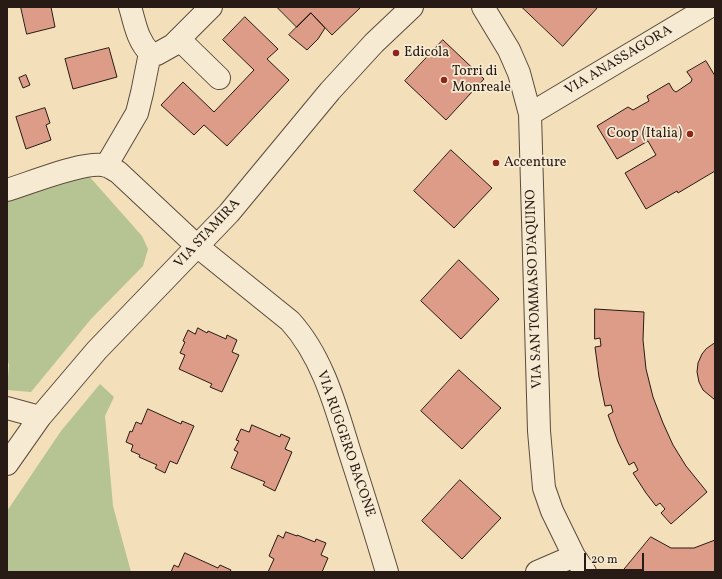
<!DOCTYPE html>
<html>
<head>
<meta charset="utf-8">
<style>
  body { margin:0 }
  #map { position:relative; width:722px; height:579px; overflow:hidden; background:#f3dfb9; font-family:Vollkorn,serif }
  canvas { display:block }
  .frame { position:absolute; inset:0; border:8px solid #281a14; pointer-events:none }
  .scale { position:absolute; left:584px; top:553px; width:60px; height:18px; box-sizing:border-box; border:2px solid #281a14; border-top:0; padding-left:5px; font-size:12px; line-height:14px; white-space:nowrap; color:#281a14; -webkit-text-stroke:3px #f7ead2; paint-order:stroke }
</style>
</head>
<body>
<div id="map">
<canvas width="722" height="579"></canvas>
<div class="frame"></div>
<div class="scale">20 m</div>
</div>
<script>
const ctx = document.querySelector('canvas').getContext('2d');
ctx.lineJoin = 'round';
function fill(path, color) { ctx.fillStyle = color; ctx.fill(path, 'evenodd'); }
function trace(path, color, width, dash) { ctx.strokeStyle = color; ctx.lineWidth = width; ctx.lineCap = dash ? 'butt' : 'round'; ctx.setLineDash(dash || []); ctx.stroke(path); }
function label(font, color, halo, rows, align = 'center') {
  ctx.font = font + ' Vollkorn,serif'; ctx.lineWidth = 3.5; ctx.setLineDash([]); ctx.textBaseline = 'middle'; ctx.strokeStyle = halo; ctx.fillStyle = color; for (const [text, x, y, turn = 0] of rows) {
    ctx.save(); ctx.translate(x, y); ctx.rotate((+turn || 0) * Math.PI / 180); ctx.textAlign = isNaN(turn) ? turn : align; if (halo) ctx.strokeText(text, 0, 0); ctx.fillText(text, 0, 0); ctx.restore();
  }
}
fill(new Path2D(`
  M88 175 142 236 148 249 143 266 91 319 31 392 7 390 9 365 7 358V195Z
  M100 384 114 397 105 416 113 506 131 572H7V511L61 431Z`), '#b6c393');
const building = new Path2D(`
  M21 7H51L55 27 27 34Z
  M277 7H361L332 35 311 13 297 27Z
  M522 7H598L563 46Z
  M311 13 325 28 318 39 307 50 289 35Z
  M245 17 278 49 267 59 289 80 227 146 204 125 194 135 161 105 183 82 214 112 254 70 223 40Z
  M443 40 484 79 446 120 405 81Z
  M109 48 117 77 73 89 65 59Z
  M706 61 715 76V171L678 193 677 191 646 209 625 173 656 155 648 141 617 159 597 126 628 107 633 110 649 101 647 96 669 83 673 90 676 92 691 82 692 79 687 72Z
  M26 75 30 85 23 88 19 78Z
  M45 108 50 123 46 125 51 140 26 149 16 117Z
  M451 150 492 188 454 228 414 191Z
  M459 260 499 299 461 339 421 301Z
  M595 309 644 312 643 340 646 369 653 397 663 423 673 445 686 466 707 492 671 524 661 513 665 509 660 503 656 506 646 493 633 473 638 470 634 462 629 465 618 442 608 415 613 412 611 405 605 406 599 377 595 347 601 346 600 338 595 339Z
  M198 328 207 333 208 331 226 339 227 335 237 340 232 352 239 355 222 392 210 387 212 384 179 369 185 355 180 353 185 342 183 341 188 330 195 334Z
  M715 343V400L703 390 699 382 697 372 698 363 702 354 706 349Z
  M459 370 501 408 462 449 421 411Z
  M148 409 181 424 182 421 194 426 177 464 170 461 165 473 155 468 157 465 139 457 140 455 131 451 133 445 126 442 130 431 132 432 136 422 141 424Z
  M252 425 280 437 281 434 290 438 285 449 292 452 275 491 263 485 265 482 231 468 238 452 234 450 239 441 236 440 241 429 249 432Z
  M460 480 501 518 462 559 422 521Z
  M286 532 297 536V535L315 542 316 539 326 543 321 555 328 558 322 572H268L274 559 269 556 278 535 283 538Z
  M651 537 671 548H694L715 540V572H622Z
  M185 553 218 568 220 565 231 570 230 572H171L174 565 178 567Z`);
fill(building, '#dc9c87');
trace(building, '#281a14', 1);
const minor = new Path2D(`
  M130 7C135 23 137 40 150 53
  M483 7 509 50 519 73 530 114 539 431 544 488 552 511 574 556 585 572
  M179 39 219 78
  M150 53 157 54 173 45 211 7
  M530 114 709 7
  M106 166 137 113 142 93 150 53
  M7 190C28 184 87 159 107 166 110 167 114 170 118 172L197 246 290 321C323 357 336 408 350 453 363 493 375 532 387 572
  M7 408 40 417
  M7 464 40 417 97 350 229 213 330 91 374 43 412 7
  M537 572 574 556`);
trace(minor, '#5b4b3d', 24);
trace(minor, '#f7ead2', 22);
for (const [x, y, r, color] of [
  [396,53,4,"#8f2418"],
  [444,80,4,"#8f2418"],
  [690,134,4,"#8f2418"],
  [496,163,4,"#8f2418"]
]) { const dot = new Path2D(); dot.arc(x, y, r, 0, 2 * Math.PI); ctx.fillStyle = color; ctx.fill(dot); trace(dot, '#f7ead2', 1.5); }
label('14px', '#281a14', '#f7ead2', [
  ["Edicola",404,53],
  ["Torri di",452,72],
  ["Monreale",452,88],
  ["Coop (Italia)",682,134,"right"],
  ["Accenture",504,163]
], 'left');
label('14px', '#281a14', '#f7ead2', [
  ["VIA ANASSAGORA",619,61,-31],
  ["VIA STAMIRA",208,234,-47],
  ["VIA SAN TOMMASO D'AQUINO",535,289,-92],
  ["VIA RUGGERO BACONE",345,444,71]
]);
</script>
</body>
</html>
